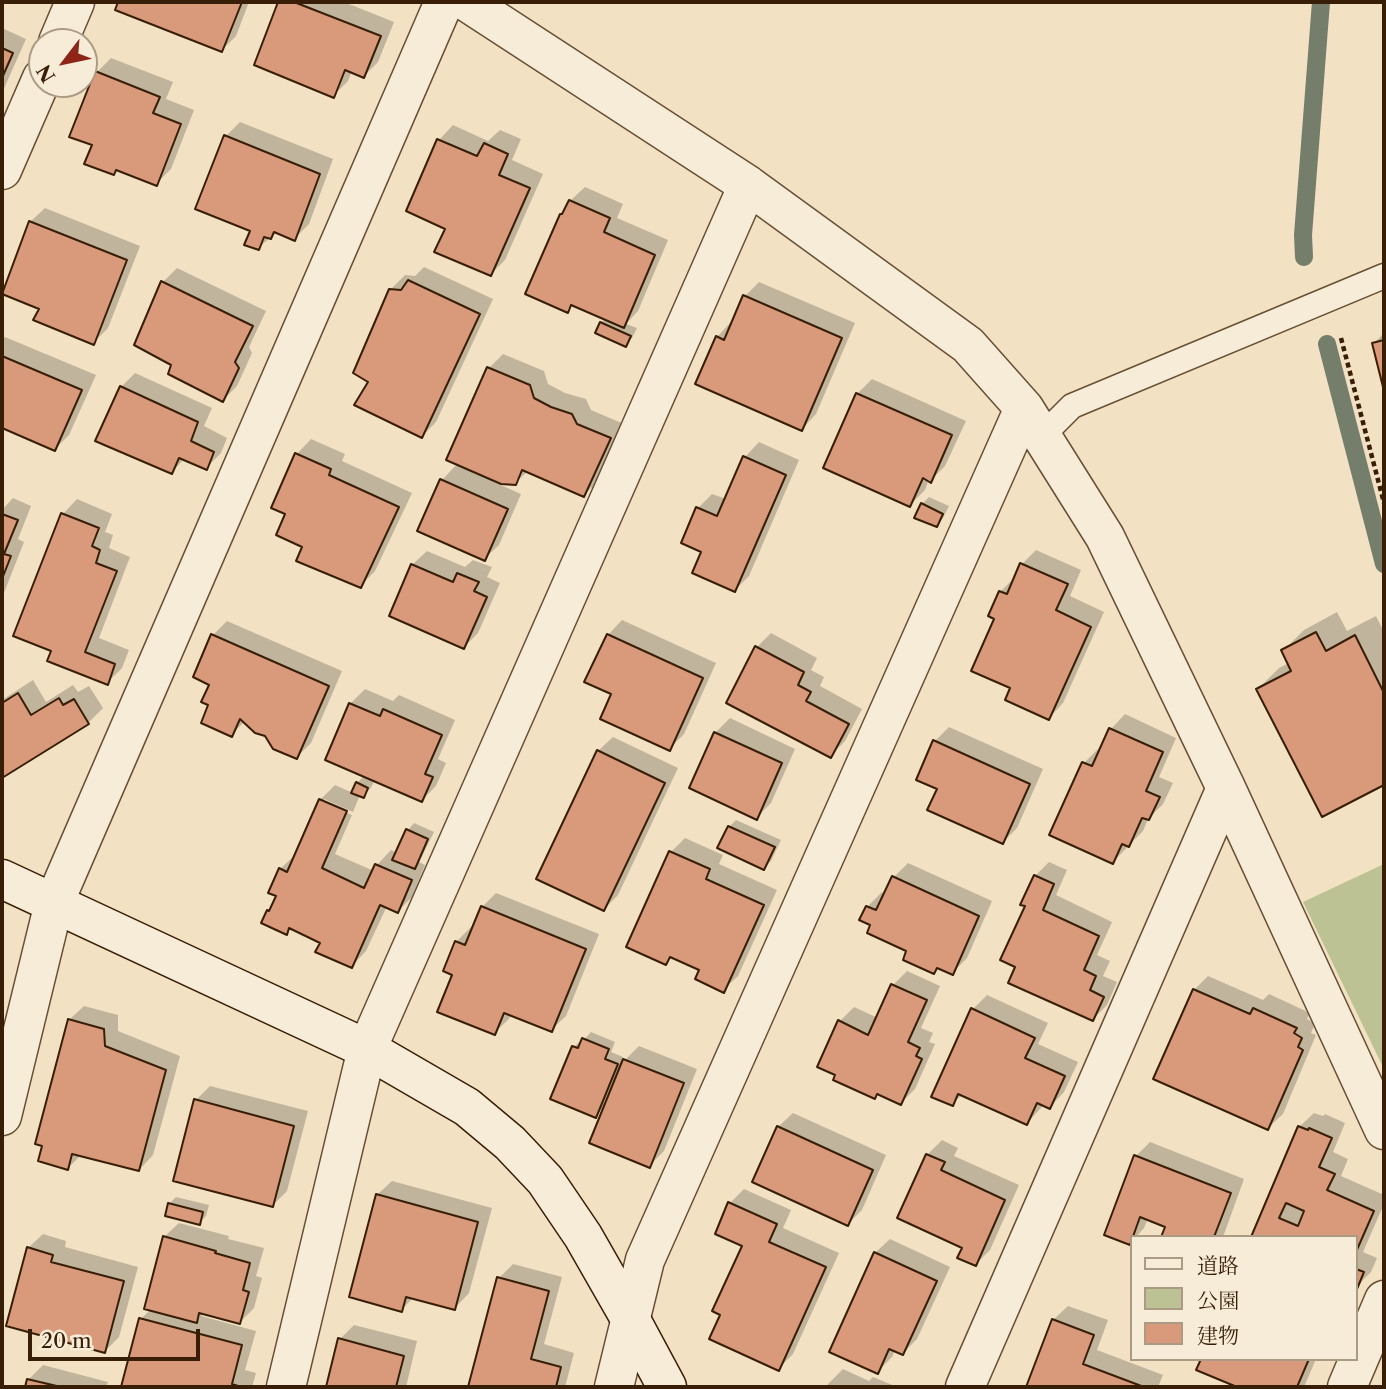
<!DOCTYPE html>
<html>
<head>
<meta charset="utf-8">
<style>
  body { margin:0 }
  #map { position:relative; width:1386px; height:1389px; overflow:hidden; background:#f2e1c3; font-family:"Libre Caslon Text","Noto Serif JP",serif }
  canvas { display:block }
  .frame { position:absolute; inset:0; border:4px solid #381e06; pointer-events:none }
  .legend { position:absolute; left:1130px; top:1235px; width:228px; height:126px; box-sizing:border-box; background:#f7ecd8; border:2px solid #ab9a84; margin:0; padding:9px 12px; list-style:none; font-size:21px; color:#381e06 }
  .legend li { display:flex; align-items:center; gap:14px; height:35px }
  .legend b { width:35px; border:2px solid #ab9a84 }
  .north { position:absolute; left:28px; top:28px; width:70px; height:70px; box-sizing:border-box; background:#f7ecd8; border:2px solid #ab9a84; border-radius:50%; rotate:238deg; font-size:19px; font-weight:700; line-height:28px; text-align:center; color:#381e06 }
  .north::after { content:''; display:block; margin:auto; width:24px; height:32px; background:#8f2418; clip-path:polygon(50% 0,100% 100%,50% 72%,0 100%) }
  .scale { position:absolute; left:28px; top:1329px; width:172px; height:32px; box-sizing:border-box; border:4px solid #381e06; border-top:0; padding-left:9px; font-size:21px; line-height:24px; white-space:nowrap; color:#381e06; -webkit-text-stroke:5px #f7ecd8; paint-order:stroke }
</style>
</head>
<body>
<div id="map">
<canvas width="1386" height="1389"></canvas>
<div class="frame"></div>
<ul class="legend">
<li><b style="height:9px;background:#f7ecd8"></b>道路</li>
<li><b style="height:19px;background:#bcc293"></b>公園</li>
<li><b style="height:19px;background:#d89a7a"></b>建物</li>
</ul>
<div class="north">N</div>
<div class="scale">20 m</div>
</div>
<script>
const ctx = document.querySelector('canvas').getContext('2d');
ctx.lineJoin = 'round';
function fill(path, color) { ctx.fillStyle = color; ctx.fill(path, 'evenodd'); }
function trace(path, color, width, dash) { ctx.strokeStyle = color; ctx.lineWidth = width; ctx.lineCap = dash ? 'butt' : 'round'; ctx.setLineDash(dash || []); ctx.stroke(path); }
fill(new Path2D(`
  M1384 864V1069L1303 902Z`), '#bcc293');
fill(new Path2D(`
  M120 2H249L236 36 222 50 118 9Z
  M280 2H344L394 22 378 62 364 76 352 71 348 81 333 96 256 64Z
  M2 28 26 39 2 93Z
  M111 58 173 82 166 99 194 110 171 169 156 184 118 169 114 173 94 144 97 72Z
  M240 122 333 159 309 224 294 239 277 232 258 248 226 136Z
  M453 125 488 141 500 130 521 139 512 160 543 174 505 260 491 274 447 228 439 140Z
  M585 187 623 204 617 218 668 240 638 311 626 324 637 328 632 338 625 345 601 323 606 318 574 304 568 311 570 201Z
  M45 208 140 246 108 328 93 343 30 222Z
  M424 267 493 299 436 422 422 436 371 381 390 290 405 275 415 276Z
  M177 268 266 311 249 347 252 353 237 386 223 400 173 365 163 282Z
  M759 282 855 323 816 414 802 429 717 337 731 322 733 323 745 296Z
  M1384 333V385L1373 344Z
  M5 337 96 375 69 435 55 449 2 426V340Z
  M503 354 544 371 548 384 565 393 586 399 591 410 624 424 598 481 584 495 528 471 515 483 494 482 521 494 499 545 484 559 442 480 458 463 489 368Z
  M135 373 212 408 204 426 227 438 221 453 206 468 185 458 172 472 121 387Z
  M872 379 966 421 945 466 931 480 929 479 925 490 910 505 826 468 857 394Z
  M311 439 345 454 342 461 412 493 375 571 360 586 305 546 287 513 273 507 297 454Z
  M759 442 799 460 749 576 735 590 703 551 698 508 712 494 726 499 745 457Z
  M929 497 949 506 943 518 936 525 922 504Z
  M13 498 31 506 18 539 24 542 2 598V510Z
  M77 499 112 514 105 532 113 535 109 548 130 557 99 638 129 650 122 668 107 683 53 650 63 514Z
  M1036 550 1081 570 1070 596 1104 612 1063 703 1049 718 1013 687 997 619 1000 592 1015 577 1022 564Z
  M427 551 465 567 473 560 492 567 487 577 500 583 478 633 464 647 412 565Z
  M1337 612 1347 631 1376 616 1384 632V783L1323 815 1258 689 1279 668 1289 663 1283 651 1304 630Z
  M622 620 716 663 684 734 669 749 613 693 608 635Z
  M227 621 342 671 311 743 297 757 245 721 231 735 210 704 213 635Z
  M771 633 817 658 811 670 824 677 820 686 862 709 845 741 830 756 757 647Z
  M33 680 46 702 73 685 78 692 89 686 103 708 88 723 2 776V700Z
  M365 689 393 701 399 695 455 720 438 759 446 763 436 786 422 800 375 780 370 789 363 796 360 795 353 812 324 799V803L352 815 335 854 374 871 377 865 391 850 397 853 408 830 414 823 434 832 419 862 425 865 412 897 398 911 387 906 366 951 352 966 322 942 291 927 286 933 268 911 274 905 278 895 280 869 295 855 320 800 335 785 353 793 357 783 365 775 350 704Z
  M1125 714 1176 738 1159 777 1173 783 1163 804 1148 819 1143 831 1113 862 1084 763 1098 749 1101 750 1111 729Z
  M730 718 795 749 771 803 756 818 691 787 715 733Z
  M949 727 1043 769 1017 828 1003 842 935 741Z
  M613 737 678 768 618 895 604 909 598 751Z
  M736 820 781 840 771 861 764 868 729 827Z
  M685 838 723 855 719 864 777 890 738 976 723 990 701 969 673 957 666 963 671 852Z
  M1049 862 1067 870 1056 895 1112 922 1097 955 1110 961 1103 976 1117 982 1107 1005 1093 1019 1018 966 1035 876Z
  M908 863 992 901 967 958 952 973 939 967 934 972 908 950 872 924 867 907 882 892 886 894 894 877Z
  M496 893 599 934 566 1016 551 1030 511 1014 509 1019 494 1033 455 974 456 942 471 927 474 928 482 907Z
  M907 971 940 986 921 1028 933 1033 929 1042 935 1044 915 1089 901 1103 879 1093 875 1097 840 1021 854 1007 878 1018 893 985Z
  M1208 976 1263 1000 1269 994 1310 1013 1307 1019 1315 1023 1311 1033 1316 1035 1283 1114 1268 1128 1194 990Z
  M987 995 1048 1023 1038 1044 1078 1062 1064 1092 1050 1107 1043 1104 1041 1108 1027 1123 963 1094 952 1104 973 1009Z
  M84 1006 118 1015V1031L180 1056 153 1155 139 1170 81 1155 68 1168 69 1020Z
  M591 1032 615 1042 611 1052 623 1057 621 1064 639 1046 697 1069 664 1151 649 1166 607 1104 595 1116 574 1047 581 1040 583 1041Z
  M210 1086 308 1111 287 1191 273 1205 196 1100Z
  M793 1113 886 1155 862 1210 848 1224 778 1127Z
  M1314 1113 1323 1116 1325 1114 1345 1123 1333 1152 1348 1159 1341 1176 1384 1195V1204L1363 1252 1377 1258 1371 1272 1357 1286 1356 1237H1253L1299 1127Z
  M942 1140 958 1148 954 1156 1019 1185 990 1250 976 1264 965 1247 927 1155Z
  M1150 1142 1244 1179 1223 1237H1163L1168 1226 1148 1218 1144 1228 1136 1237H1132V1240L1130 1243 1136 1156Z
  M392 1181 492 1208 469 1293 455 1308 414 1297 401 1310 377 1195Z
  M744 1189 791 1210 783 1228 839 1253 793 1354 778 1369 722 1314 745 1245 730 1203Z
  M176 1197 209 1205 206 1216 199 1223 169 1204Z
  M179 1223 229 1236 228 1239 264 1248 256 1276 262 1278 254 1308 240 1322 204 1313 201 1316 256 1331 245 1370 256 1373 252 1387H131L124 1385 141 1319 151 1309 164 1237Z
  M43 1234 66 1241 65 1247 138 1267 119 1337 105 1351 28 1248Z
  M890 1239 950 1267 917 1339 903 1353 895 1350 892 1357 877 1372 875 1253Z
  M513 1264 562 1277 544 1344 574 1353 565 1387H470L499 1278Z
  M1068 1306 1108 1320 1097 1350 1163 1375 1158 1387H1028L1053 1320Z
  M354 1325 417 1341 406 1387H328L340 1339Z
  M1203 1359H1316L1304 1387H1241L1198 1369Z
  M43 1365 108 1382 106 1387H27L29 1379Z
  M843 1369 869 1381 873 1377 897 1387H827L828 1384Z`), '#0003');
trace(new Path2D(`
  M1304 257 1303 235 1321 2
  M1327 344 1384 564`), '#747e6b', 18);
const building = new Path2D(`
  M118 2H242L222 52 115 10Z
  M278 2H294L381 36 364 78 345 70 334 98 254 65Z
  M2 48 13 53 2 78Z
  M95 71 160 97 153 113 181 124 157 186 116 170 114 175 84 164 92 145 69 137Z
  M224 135 320 174 295 241 274 232 271 239 264 237 259 250 244 245 250 231 195 209Z
  M437 139 477 156 484 143 508 154 499 175 530 188 491 276 434 252 445 229 406 211Z
  M569 200 610 218 604 232 655 255 624 328 571 305 568 313 525 294 560 214H562Z
  M29 221 127 260 94 345 33 320 39 309 2 294Z
  M408 280 480 314 422 438 354 405 368 382 353 373 389 289 401 290Z
  M161 281 253 326 235 362 239 368 223 402 168 374 171 365 134 345Z
  M743 295 842 338 802 431 695 384 716 336 724 340Z
  M600 322 631 336 626 347 595 333Z
  M1384 340V391L1372 343Z
  M2 356 82 390 55 451 2 428Z
  M487 367 530 385 534 398 551 407 572 414 577 424 611 438 584 497 522 470 516 485 501 484 446 460Z
  M120 386 198 422 191 441 214 452 207 470 179 458 172 474 95 441Z
  M856 393 952 435 931 483 923 478 910 507 823 468Z
  M295 453 331 469 329 475 399 507 361 588 296 561 302 547 276 535 285 514 271 508Z
  M743 456 786 475 735 592 692 573 701 552 681 543 696 507 717 516Z
  M440 479 508 509 485 561 417 531Z
  M921 503 943 514 937 527 914 518Z
  M61 513 99 528 92 546 100 550 96 563 117 571 85 652 115 664 108 685 47 661 51 651 13 636Z
  M2 514 18 520 4 554 11 556 2 579Z
  M1020 563 1068 584 1056 610 1091 627 1049 720 1005 700 1010 688 971 671 994 619 988 616 999 591 1007 594Z
  M411 564 453 582 457 573 479 582 474 591 487 597 464 649 389 616Z
  M1316 632 1326 651 1355 635 1384 693V785L1322 817 1256 689 1291 671 1281 650Z
  M211 634 329 686 297 759 273 749 265 736 255 733 240 719 232 737 201 723 208 705 201 702 209 685 193 677Z
  M607 634 703 678 670 751 600 719 611 694 584 682Z
  M755 646 804 672 798 685 811 692 806 701 849 724 831 758 726 703Z
  M18 693 31 715 59 698 63 705 74 699 89 724 2 778V703Z
  M349 703 380 716 383 709 442 735 425 774 433 777 422 802 325 760Z
  M1109 728 1163 752 1146 791 1160 797 1149 820 1142 818 1129 847 1122 844 1113 864 1049 835 1082 762 1092 766Z
  M714 732 782 763 757 820 689 788Z
  M933 740 1030 784 1003 844 927 810 937 789 916 780Z
  M597 750 665 783 604 911 536 879Z
  M356 782 368 788 364 798 351 793Z
  M319 799 347 811 322 868 364 888 375 864 412 880 398 913 380 905 352 968 315 952 320 943 289 928 287 935 261 923 267 910 269 911 276 896 268 893 279 868 287 872Z
  M728 826 775 847 764 870 717 848Z
  M406 829 428 839 415 869 392 860Z
  M669 851 710 869 706 879 764 905 724 993 695 979 699 970 670 957 666 965 626 947Z
  M1034 875 1054 884 1043 910 1099 936 1084 970 1096 976 1090 990 1104 997 1093 1021 1008 983 1015 967 1000 960 1025 906 1020 905Z
  M892 876 979 916 953 975 937 968 934 974 903 960 906 951 867 933 870 925 859 920 866 906 876 910Z
  M481 906 586 949 552 1032 504 1013 495 1035 437 1012 452 975 443 971 455 941 465 945Z
  M891 984 927 1000 908 1042 920 1048 916 1056 922 1059 901 1105 877 1094 875 1099 833 1080 835 1075 817 1067 838 1020 868 1035Z
  M1193 989 1250 1014 1253 1008 1297 1028 1294 1033 1302 1038 1298 1047 1303 1050 1268 1130 1153 1079Z
  M971 1008 1035 1038 1025 1058 1065 1076 1050 1109 1037 1103 1027 1125 958 1094 953 1106 931 1097Z
  M68 1019 104 1029 105 1046 166 1070 139 1171 72 1154 68 1170 38 1161 42 1146 35 1144Z
  M582 1038 609 1049 605 1059 618 1064 596 1118 550 1099 572 1046 578 1048Z
  M623 1059 684 1083 650 1168 589 1143Z
  M194 1099 294 1126 273 1207 173 1181Z
  M777 1126 873 1170 848 1226 752 1182Z
  M1298 1126 1308 1130 1309 1128 1332 1138 1319 1167 1335 1174 1327 1190 1374 1211 1356 1252V1237H1251ZM1286 1203 1304 1211 1298 1226 1279 1218Z
  M926 1154 945 1162 941 1170 1005 1200 976 1266 957 1258 962 1248 897 1218Z
  M1134 1155 1231 1193 1214 1237H1161L1165 1227 1140 1217 1130 1245 1104 1235Z
  M376 1194 478 1222 455 1310 406 1297 402 1312 349 1297Z
  M728 1202 777 1224 769 1242 826 1267 779 1371 709 1339 720 1315 712 1311 742 1246 715 1234Z
  M168 1203 203 1212 200 1225 165 1216Z
  M163 1236 216 1251 215 1253 250 1263 243 1290 249 1292 240 1324 199 1313 197 1323 144 1309Z
  M27 1247 53 1255 51 1262 124 1281 105 1353 6 1326Z
  M874 1252 937 1281 903 1355 889 1349 878 1374 829 1352Z
  M1356 1269 1364 1272 1357 1289 1356 1288Z
  M497 1277 549 1291 531 1359 561 1367 556 1387H468Z
  M139 1318 242 1345 232 1384 241 1387H121Z
  M1052 1319 1094 1335 1083 1364 1144 1387H1026Z
  M338 1338 404 1356 396 1387H326Z
  M1201 1359H1309L1297 1387H1237L1196 1370Z
  M27 1379 61 1387H25Z`);
fill(building, '#d89a7a');
trace(building, '#381e06', 2);
const lane = new Path2D(`
  M1042 436 1072 406 1384 276`);
const street = new Path2D(`
  M467 2 748 185 968 345 1024 408 1105 537 1226 788 1384 1130
  M58 42 75 2
  M2 170 42 78
  M2 1116 54 903 444 2
  M286 1387 367 1049 748 185
  M614 1387 645 1260 1024 408
  M965 1387 1226 788
  M1347 1387 1384 1300`);
const secondary = new Path2D(`
  M2 879 367 1049 467 1107 510 1143 545 1180 583 1236 631 1320 667 1387`);
trace(lane, '#664f35', 27);
trace(street, '#664f35', 41);
trace(secondary, '#381e06', 41);
trace(new Path2D(`
  M1341 338 1384 503`), '#381e06', 4.5, [5, 3.5]);
trace(lane, '#f7ecd8', 24);
trace(street, '#f7ecd8', 38);
trace(secondary, '#f7ecd8', 38);
</script>
</body>
</html>
